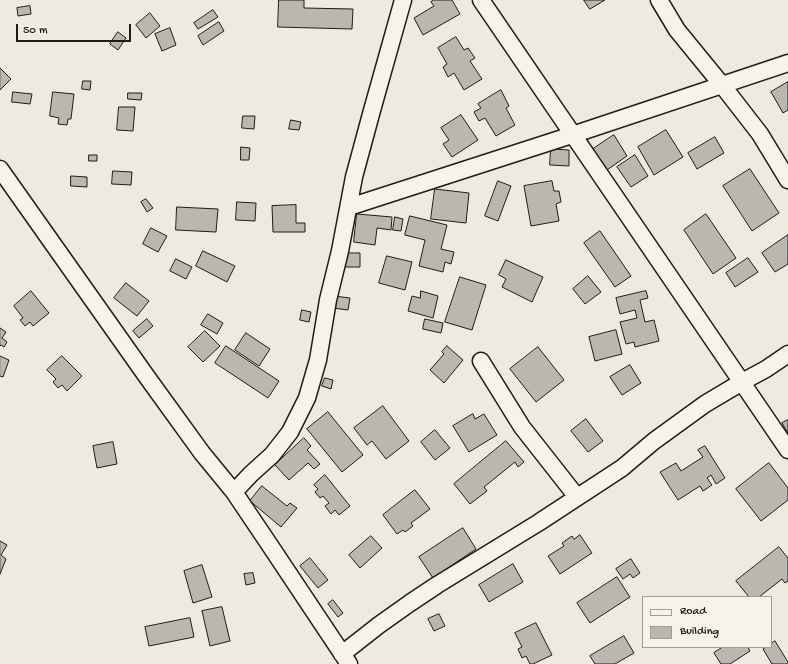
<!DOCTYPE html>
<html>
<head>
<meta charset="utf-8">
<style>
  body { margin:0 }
  #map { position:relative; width:788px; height:664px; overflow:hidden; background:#eeeae0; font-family:"Gochi Hand",sans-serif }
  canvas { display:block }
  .legend { position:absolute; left:642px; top:596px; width:130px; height:52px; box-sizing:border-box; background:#f7f3e8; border:1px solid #9f9d96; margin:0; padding:5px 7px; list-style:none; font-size:12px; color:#1c1c1c }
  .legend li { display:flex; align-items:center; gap:8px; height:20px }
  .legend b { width:20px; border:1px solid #9f9d96 }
  .scale { position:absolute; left:16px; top:24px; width:115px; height:18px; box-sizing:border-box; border:2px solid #1c1c1c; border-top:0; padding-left:5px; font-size:12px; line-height:14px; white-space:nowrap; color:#1c1c1c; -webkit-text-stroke:3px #f7f3e8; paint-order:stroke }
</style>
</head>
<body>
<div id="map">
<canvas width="788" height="664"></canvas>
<ul class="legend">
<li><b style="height:5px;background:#f7f3e8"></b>Road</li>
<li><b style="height:11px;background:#bab7af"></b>Building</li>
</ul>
<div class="scale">50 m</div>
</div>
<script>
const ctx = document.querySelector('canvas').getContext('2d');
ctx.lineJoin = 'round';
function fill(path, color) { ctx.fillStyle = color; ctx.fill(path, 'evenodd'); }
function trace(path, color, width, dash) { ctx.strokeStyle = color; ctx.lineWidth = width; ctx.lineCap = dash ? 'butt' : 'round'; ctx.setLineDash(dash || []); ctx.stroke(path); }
const building = new Path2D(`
  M279 0H304V8L353 9 352 29 278 27Z
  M434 0H452L460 14 423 35 414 18 434 6 431 2Z
  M584 0H605L590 9Z
  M30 6 31 14 18 16 17 8Z
  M213 10 218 17 198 29 194 23Z
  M150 13 160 26 146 38 136 25Z
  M219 22 224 31 203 45 198 36Z
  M170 28 176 45 162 51 155 34Z
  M118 32 126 38 118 50 110 44Z
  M456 37 464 50 468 48 475 58 470 61 482 79 464 90 454 73 448 77 443 67 447 64 438 48Z
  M0 68 11 79 0 90Z
  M83 81H91L90 90 82 89Z
  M788 82V110L783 113 771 92Z
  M501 90 509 106 506 108 515 125 496 136 485 118 479 121 474 112 481 108 478 104Z
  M13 92 32 94 30 104 12 102Z
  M53 92 74 94 71 119H68L67 125 58 124 59 118 50 116Z
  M128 93H142L141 100 128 99Z
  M119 107H135L133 131 117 130Z
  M461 115 478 140 452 157 443 144 449 140 441 128Z
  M243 116H255L254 129 242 128Z
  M291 120 301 122 299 130 289 129Z
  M666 130 683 157 654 175 638 147Z
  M614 135 627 156 607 170 593 149Z
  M715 137 724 153 697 169 688 153Z
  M241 147 250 148 249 160H241Z
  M551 149 569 150V166L550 165Z
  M89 155H97V161H89Z
  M635 155 648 176 631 187 617 167Z
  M750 169 779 213 752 231 723 186Z
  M113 171 132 172 131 185 112 184Z
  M71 176 87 177V187L71 186Z
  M498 181 511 186 498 221 485 216Z
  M552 181 554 191H559L561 202 556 204 559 221 531 226 524 186Z
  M435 189 469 193 466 223 431 219Z
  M146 199 153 208 147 212 141 202Z
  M237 202 256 203 255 221 236 220Z
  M296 205V223H305V232H273L272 206Z
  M177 207 218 209 216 232 176 230Z
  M357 214 392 217 391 230 377 228 375 245 354 242Z
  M706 214 736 258 713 274 684 230Z
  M410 216 447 225 441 249 454 252 451 264 445 262 443 272 419 266 425 240 405 235Z
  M395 217 403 219 401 231 393 230Z
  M151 228 167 236 158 252 143 244Z
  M600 231 631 276 615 287 584 243Z
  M788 235V264L775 272 762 253Z
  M203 251 235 266 227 282 196 266Z
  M346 253H360V267H345Z
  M387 256 412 262 405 290 379 283Z
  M748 258 758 272 735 287 726 273Z
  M176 259 192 267 186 279 170 271Z
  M506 260 543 277 532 302 502 287 506 279 499 275Z
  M588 276 601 292 585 304 573 289Z
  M460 277 486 285 472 330 445 322Z
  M126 283 149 301 137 316 114 298Z
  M31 291 49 313 33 326 30 322 25 326 20 320 23 318 14 306Z
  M421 291 438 296 433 318 408 311 412 296 420 298Z
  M646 291 648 298 640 300 645 322 654 320 659 341 635 347 634 342 626 344 620 322 637 318 635 310 620 314 616 298Z
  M334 296 350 298 348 310 333 308Z
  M302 310 311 312 309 322 300 320Z
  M208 314 223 323 217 334 201 325Z
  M147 319 153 326 139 338 133 331Z
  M425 319 443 323 441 333 423 329Z
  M0 328 6 332 2 338 7 342 4 347 1 345 0 346Z
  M616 330 622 354 595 361 589 337Z
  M205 331 220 346 203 362 188 347Z
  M246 333 270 349 259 366 235 350Z
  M226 346 279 381 268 398 215 363Z
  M447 346 463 360 444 383 430 370 444 354 442 352Z
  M538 347 564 380 536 402 510 369Z
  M0 356 9 360 3 377 0 376Z
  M62 356 82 376 67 391 62 385 58 388 53 382 56 379 47 370Z
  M630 365 641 383 622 395 610 377Z
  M325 378 333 380 331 389 322 386Z
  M383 406 409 441 386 459 372 441 367 445 354 428Z
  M328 412 363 455 342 472 307 429Z
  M473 414 475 419 484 414 497 435 469 452 453 426Z
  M586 419 603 441 588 452 571 431Z
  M788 420V433L782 423Z
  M435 430 450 448 435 460 421 442Z
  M304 438 311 446 307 450 320 464 314 469 308 463 289 480 275 465Z
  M506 441 524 462 518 467 515 462 484 487 487 491 470 504 454 484Z
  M113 442 117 464 97 468 93 446Z
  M705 446 725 478 716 484 711 475 707 478 712 485 703 491 700 486 678 500 660 472 676 463 681 471 703 457 698 450Z
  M769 463 788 488V500L761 521 736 489Z
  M325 475 350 506 339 515 335 510 331 514 325 506 329 503 323 496 320 498 315 492 318 489 314 485Z
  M262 486 287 506 290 503 297 508 281 527 250 501Z
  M415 490 430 509 411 523 413 526 405 532 403 530 397 534 383 515Z
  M463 528 476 549 433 578 419 557Z
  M580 535 592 553 560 574 548 556 564 546 562 543 572 536 574 539Z
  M371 536 382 548 360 568 349 555Z
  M0 541 7 545 1 555 6 559 0 574Z
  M779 547 788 558V581L785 583 782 579 759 597H749L736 581Z
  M310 558 328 580 318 588 300 566Z
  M631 559 640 573 633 578 630 574 623 579 616 569Z
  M513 564 523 582 489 602 479 585Z
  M202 565 212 597 193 603 184 571Z
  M253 573 255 583 246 585 244 574Z
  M617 577 630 597 590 623 577 603Z
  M333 600 343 613 338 617 328 604Z
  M222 607 230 641 210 646 202 611Z
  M439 614 445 626 434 631 428 619Z
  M190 618 194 637 149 646 145 627Z
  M536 623 552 655 533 664H530L526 656 522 658 518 649 522 647 515 633Z
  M624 636 634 653 615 664H595L590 656Z
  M775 641 788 662V664H772L763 649 766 647H771V644Z
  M723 647H748L750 651 730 664H721L714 653Z`);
fill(building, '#bab7af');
trace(building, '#1c1c1c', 1);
const street = new Path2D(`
  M481 0 788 450
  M659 0 677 30 722 85 760 134 788 180
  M0 169 147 377 202 453 234 492 269 544 349 664
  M349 207 572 135 788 63
  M481 361 522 427 577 497
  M234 492 251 474 272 455 290 432 307 398 318 360 328 300 340 251 354 177 371 114 403 0
  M342 654 379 625 410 603 437 585 538 523 622 468 654 441 705 404 742 382 766 369 788 354`);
trace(street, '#1c1c1c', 19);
trace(street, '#f7f3e8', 16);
</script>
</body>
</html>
